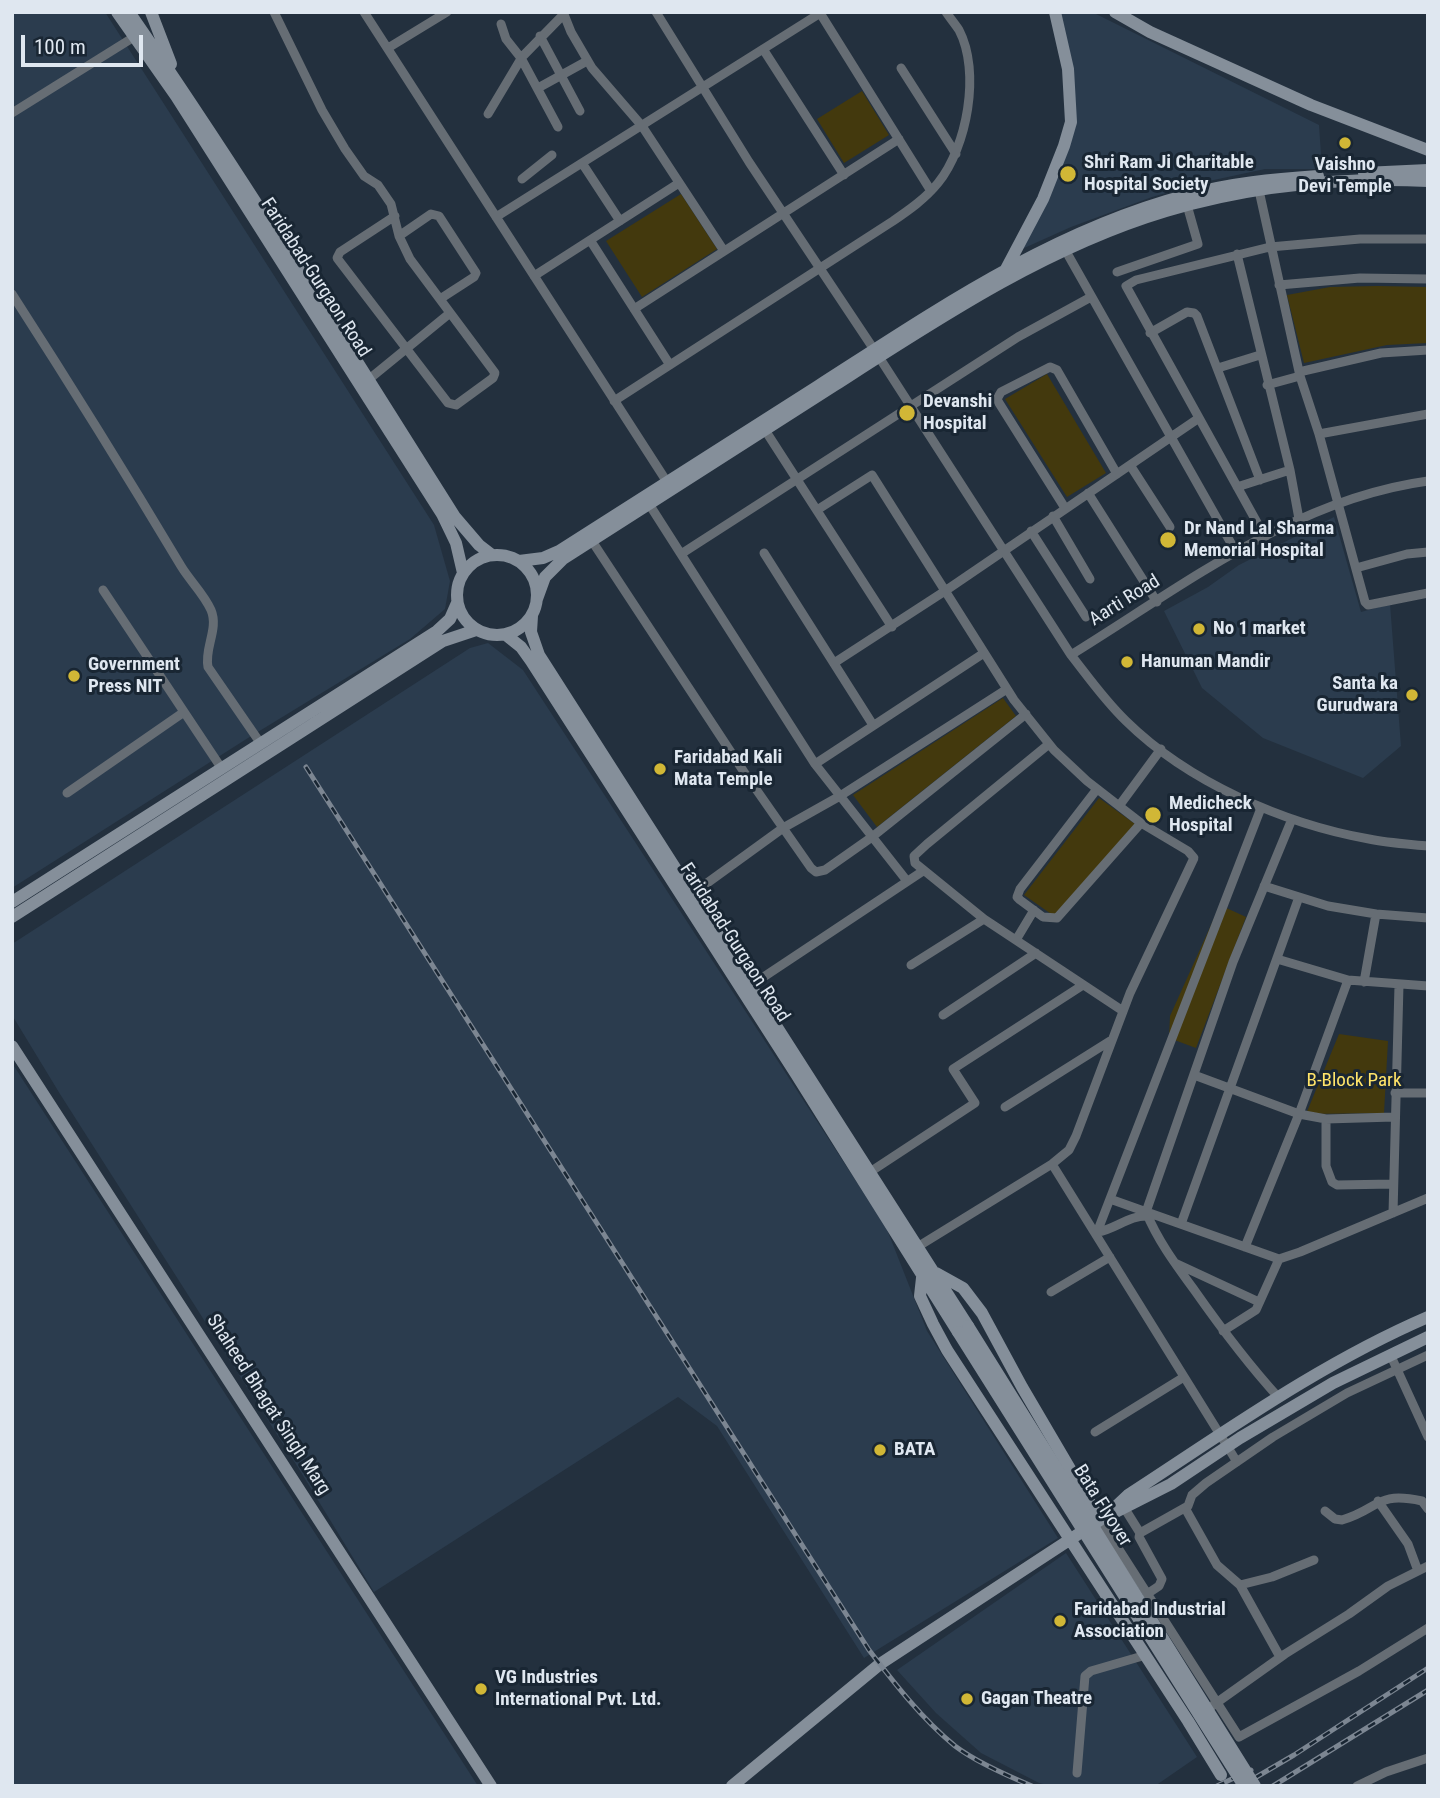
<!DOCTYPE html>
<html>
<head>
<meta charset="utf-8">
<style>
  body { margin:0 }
  #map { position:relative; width:1440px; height:1798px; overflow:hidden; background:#23303e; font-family:"Roboto Condensed",sans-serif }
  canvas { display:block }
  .frame { position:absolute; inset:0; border:14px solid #dfe7f0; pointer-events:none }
  .scale { position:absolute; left:21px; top:35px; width:122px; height:32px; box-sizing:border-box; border:4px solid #dfe7f0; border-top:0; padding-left:9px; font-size:21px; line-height:24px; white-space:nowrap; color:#dfe7f0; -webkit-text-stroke:5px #192633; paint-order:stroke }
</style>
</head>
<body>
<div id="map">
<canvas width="1440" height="1798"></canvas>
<div class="frame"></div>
<div class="scale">100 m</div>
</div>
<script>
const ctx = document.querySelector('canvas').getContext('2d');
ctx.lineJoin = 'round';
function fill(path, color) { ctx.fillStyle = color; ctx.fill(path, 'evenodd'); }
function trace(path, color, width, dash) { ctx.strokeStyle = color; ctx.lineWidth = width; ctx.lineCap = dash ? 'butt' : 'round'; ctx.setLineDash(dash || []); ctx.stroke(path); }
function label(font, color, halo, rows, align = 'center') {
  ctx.font = font + ' "Roboto Condensed",sans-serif'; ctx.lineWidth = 6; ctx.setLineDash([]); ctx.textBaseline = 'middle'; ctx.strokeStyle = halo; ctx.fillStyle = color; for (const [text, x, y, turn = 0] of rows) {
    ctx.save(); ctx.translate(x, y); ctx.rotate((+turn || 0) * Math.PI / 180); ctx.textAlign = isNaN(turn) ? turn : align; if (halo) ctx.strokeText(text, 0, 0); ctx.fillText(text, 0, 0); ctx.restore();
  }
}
fill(new Path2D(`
  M12 12H105L434 525 450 581 445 609 410 639 248 738 12 888Z
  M1059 12H1092L1319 125 1322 169H1265L1209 181 1152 197 1071 227 1022 249 1076 126Z
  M1334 517 1361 612 1390 604 1401 746 1363 778 1263 738 1202 688 1164 611 1208 587 1239 565Z
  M488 643 523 670 886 1227 927 1331 1058 1538 864 1658 717 1426 678 1397 374 1592 299 1469 60 1094 12 1015V944L470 648Z
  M12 1063 478 1786H12Z
  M1066 1553 1197 1757 1155 1786H1052L1039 1783 981 1753 936 1713 897 1670Z`), '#2b3c4e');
fill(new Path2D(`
  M862 91 889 135 844 163 817 119Z
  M681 194 717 249 642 297 606 241Z
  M1377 286 1428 287V343L1387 345 1304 363 1287 295 1330 287Z
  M1047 374 1106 473 1067 497 1005 399Z
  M1003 698 1016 716 877 827 853 795Z
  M1099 798 1135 824 1054 916 1024 895Z
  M1220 905 1246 917 1196 1048 1169 1038 1170 1016Z
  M1339 1034 1388 1041 1384 1113 1306 1114Z`), '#43390d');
trace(new Path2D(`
  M274 12 322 110 345 149 364 176 378 185 391 204 399 236 410 259 495 373 493 378 456 405 448 403 337 258 340 252 395 216
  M364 12 667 482
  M563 12 571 32 592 68 642 126 724 251
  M656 12 749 162 879 357 1071 655C1089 678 1105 701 1126 721 1188 782 1284 824 1369 839 1388 843 1408 844 1428 846
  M820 13 931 191
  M501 24 506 39 521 58 558 127
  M540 36 580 111
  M388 48 447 12
  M763 49 844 175
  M901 68 956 154
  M538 88 587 61
  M12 113 134 37
  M488 114 522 57 564 14
  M582 163 620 221
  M522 179 552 155
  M1258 186 1300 376 1319 434 1365 602 1368 605 1428 593
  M496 217 822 12
  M399 236 431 214 439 216 476 273 474 277 440 299
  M590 240 670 365
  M1063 246 1236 552
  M1237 254 1290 470 1299 519
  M1117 272 1198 244 1187 205
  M534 276 679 183
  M1279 285 1360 278 1428 279
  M12 294C70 384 126 474 181 566 190 581 204 594 211 610 219 629 204 648 208 667L261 744
  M634 309 899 139
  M1150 333 1187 312 1194 313 1197 316 1260 480
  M1218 368 1260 355
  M1299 372 1381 353 1428 350
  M368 380 450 313
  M1267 385 1300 376
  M614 401 893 221C909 210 925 199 938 183 967 147 981 72 959 30 955 24 950 18 946 12
  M765 430 892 627
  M1319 434 1428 414
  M1130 465 1170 527
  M1237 487 1290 470
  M1088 493 1157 602
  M649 504 815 764 907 881
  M1065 508 999 403 997 399 1001 392 1050 367 1057 370 1117 474
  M817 510 872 475 1014 700 1054 750 1087 781 1141 823 1188 851 1194 858 1130 993 1076 1136 1069 1150 1052 1164 914 1249
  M1053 516 1090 579
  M1031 531 1086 617
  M1265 537 1126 286 1136 280 1270 247 1360 239H1428
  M592 541 744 772 811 868 816 872 825 870 872 837 1026 714
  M764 553 873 725
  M681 554 1018 337 1091 297
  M1356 568 1407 554 1428 552
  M103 590 222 769
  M1071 655C1183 586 1294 499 1428 481
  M834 663 945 591 1199 418
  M1049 744 927 844 914 856 915 863 984 919 1123 1011
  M815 764 984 653
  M1097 789 1020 889 1017 897 1020 900 1043 917 1057 918 1141 823
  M67 793 184 712
  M1119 806 1161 749
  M1264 886 1328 906 1376 914 1428 918
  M692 894 783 828 840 796 1007 689
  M1016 940 1034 910
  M1277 959 1348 980 1428 986
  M911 965 984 919
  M1364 982 1376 914
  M747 988 923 871
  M943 1015 1036 953
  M1194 1075 1299 1114 1326 1119 1394 1117
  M1395 1093H1428
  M1005 1107 1110 1041
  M1326 1119V1166L1332 1182 1337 1185 1393 1184
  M1052 1164 1237 1462
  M870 1172 975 1103 953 1069 1083 985
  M1110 1199 1279 1259 1300 1252 1428 1198
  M1393 1213 1399 985
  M1181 1224 1299 897
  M1098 1232C1116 1229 1129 1215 1148 1216
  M1096 1235 1261 808
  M1245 1247 1299 1114 1348 980
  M1175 1263 1259 1302
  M1051 1292 1110 1257
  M1223 1331 1256 1310 1279 1259
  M1390 1354 1428 1437
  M1279 1398C1248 1364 1221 1328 1195 1291 1176 1265 1158 1241 1146 1212L1233 962 1292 819
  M1095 1432 1184 1377
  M1378 1501 1408 1544 1418 1571
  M1185 1508 1217 1565 1240 1585 1280 1657
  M1125 1509 1140 1533
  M1325 1511 1335 1519 1342 1520C1380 1509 1375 1491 1422 1501L1428 1509
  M1100 1520 1239 1737 1359 1671 1428 1628
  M1240 1585 1272 1577 1314 1560
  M1147 1594 1159 1586 1162 1579 1139 1537 1140 1533 1188 1506 1192 1495 1206 1483 1273 1437 1347 1393 1428 1355
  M1212 1706 1285 1654 1349 1614 1388 1586 1428 1566
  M1077 1773 1085 1676 1091 1671 1146 1655
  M1357 1786 1386 1772 1428 1758`), '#666d74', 9);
trace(new Path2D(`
  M117 12 176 96 442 514 456 543 463 573
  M129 12C243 177 348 348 455 517L479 545 492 555
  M151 12 171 64
  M1115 12 1150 32 1311 105 1428 150
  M1364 173 1428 170
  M1006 269 1043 199 1064 146 1071 122 1068 69 1055 12
  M457 595a40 40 0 1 1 80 0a40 40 0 1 1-80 0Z
  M519 561 543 558 559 551C645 496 732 441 818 386 935 311 1051 231 1187 195 1230 183 1274 179 1318 176
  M537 599 545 577 563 559C654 501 745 443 835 385 939 318 1046 247 1166 211 1250 186 1341 177 1428 181
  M532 616 531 632 539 655 968 1326
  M506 635 521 647 531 661 796 1074 958 1332
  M12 902 437 631 450 619 457 603
  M12 917 443 641 476 630
  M12 1046 491 1786
  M936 1273 963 1288 982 1313 1022 1387 1100 1520
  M922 1278 920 1296 933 1324 947 1350 1188 1721 1221 1775
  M1111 1511 1128 1495C1225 1432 1321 1363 1428 1317
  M732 1786 880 1664 1057 1548 1100 1520 1171 1484 1240 1438 1333 1383 1428 1337`), '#858f9a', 12);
const rail = new Path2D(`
  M306 767 869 1650C895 1684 922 1719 955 1746 976 1762 1008 1776 1032 1786
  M1217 1786 1251 1770
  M1241 1786 1294 1755 1428 1668
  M1273 1786 1428 1690`);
trace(rail, '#7c8692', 5);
trace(rail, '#192633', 2.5, [8]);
trace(new Path2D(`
  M968 1326 1255 1786
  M958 1332 1244 1786`), '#858f9a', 12);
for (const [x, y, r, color] of [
  [1345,143,7,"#d1b736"],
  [1068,174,9,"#d1b736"],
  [907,413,9,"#d1b736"],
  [1168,540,9,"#d1b736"],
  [1199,629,7,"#d1b736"],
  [1127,662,7,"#d1b736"],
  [74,676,7,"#d1b736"],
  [1412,695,7,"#d1b736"],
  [660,769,7,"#d1b736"],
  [1153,815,9,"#d1b736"],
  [880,1450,7,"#d1b736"],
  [1060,1621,7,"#d1b736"],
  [481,1689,7,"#d1b736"],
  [967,1699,7,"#d1b736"]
]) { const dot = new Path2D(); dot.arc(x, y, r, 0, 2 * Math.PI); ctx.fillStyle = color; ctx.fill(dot); trace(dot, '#192633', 2.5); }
label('bold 19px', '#dfe7f0', '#192633', [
  ["Shri Ram Ji Charitable",1084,163],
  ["Hospital Society",1084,185],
  ["Vaishno",1345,165,"center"],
  ["Devi Temple",1345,187,"center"],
  ["Devanshi",923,402],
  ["Hospital",923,424],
  ["Dr Nand Lal Sharma",1184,529],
  ["Memorial Hospital",1184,551],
  ["No 1 market",1213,629],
  ["Hanuman Mandir",1141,662],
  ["Government",88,665],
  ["Press NIT",88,687],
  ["Santa ka",1398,684,"right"],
  ["Gurudwara",1398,706,"right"],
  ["Faridabad Kali",674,758],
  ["Mata Temple",674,780],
  ["Medicheck",1169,804],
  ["Hospital",1169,826],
  ["BATA",894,1450],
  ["Faridabad Industrial",1074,1610],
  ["Association",1074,1632],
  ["VG Industries",495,1678],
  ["International Pvt. Ltd.",495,1700],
  ["Gagan Theatre",981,1699]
], 'left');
label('19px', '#dfe7f0', '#192633', [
  ["Faridabad-Gurgaon Road",315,278,57],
  ["Aarti Road",1125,601,-32],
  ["Faridabad-Gurgaon Road",734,943,57],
  ["Shaheed Bhagat Singh Marg",268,1405,57],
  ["Bata Flyover",1102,1506,58]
]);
label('19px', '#ffe469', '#192633', [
  ["B-Block Park",1354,1081]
]);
</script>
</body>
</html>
